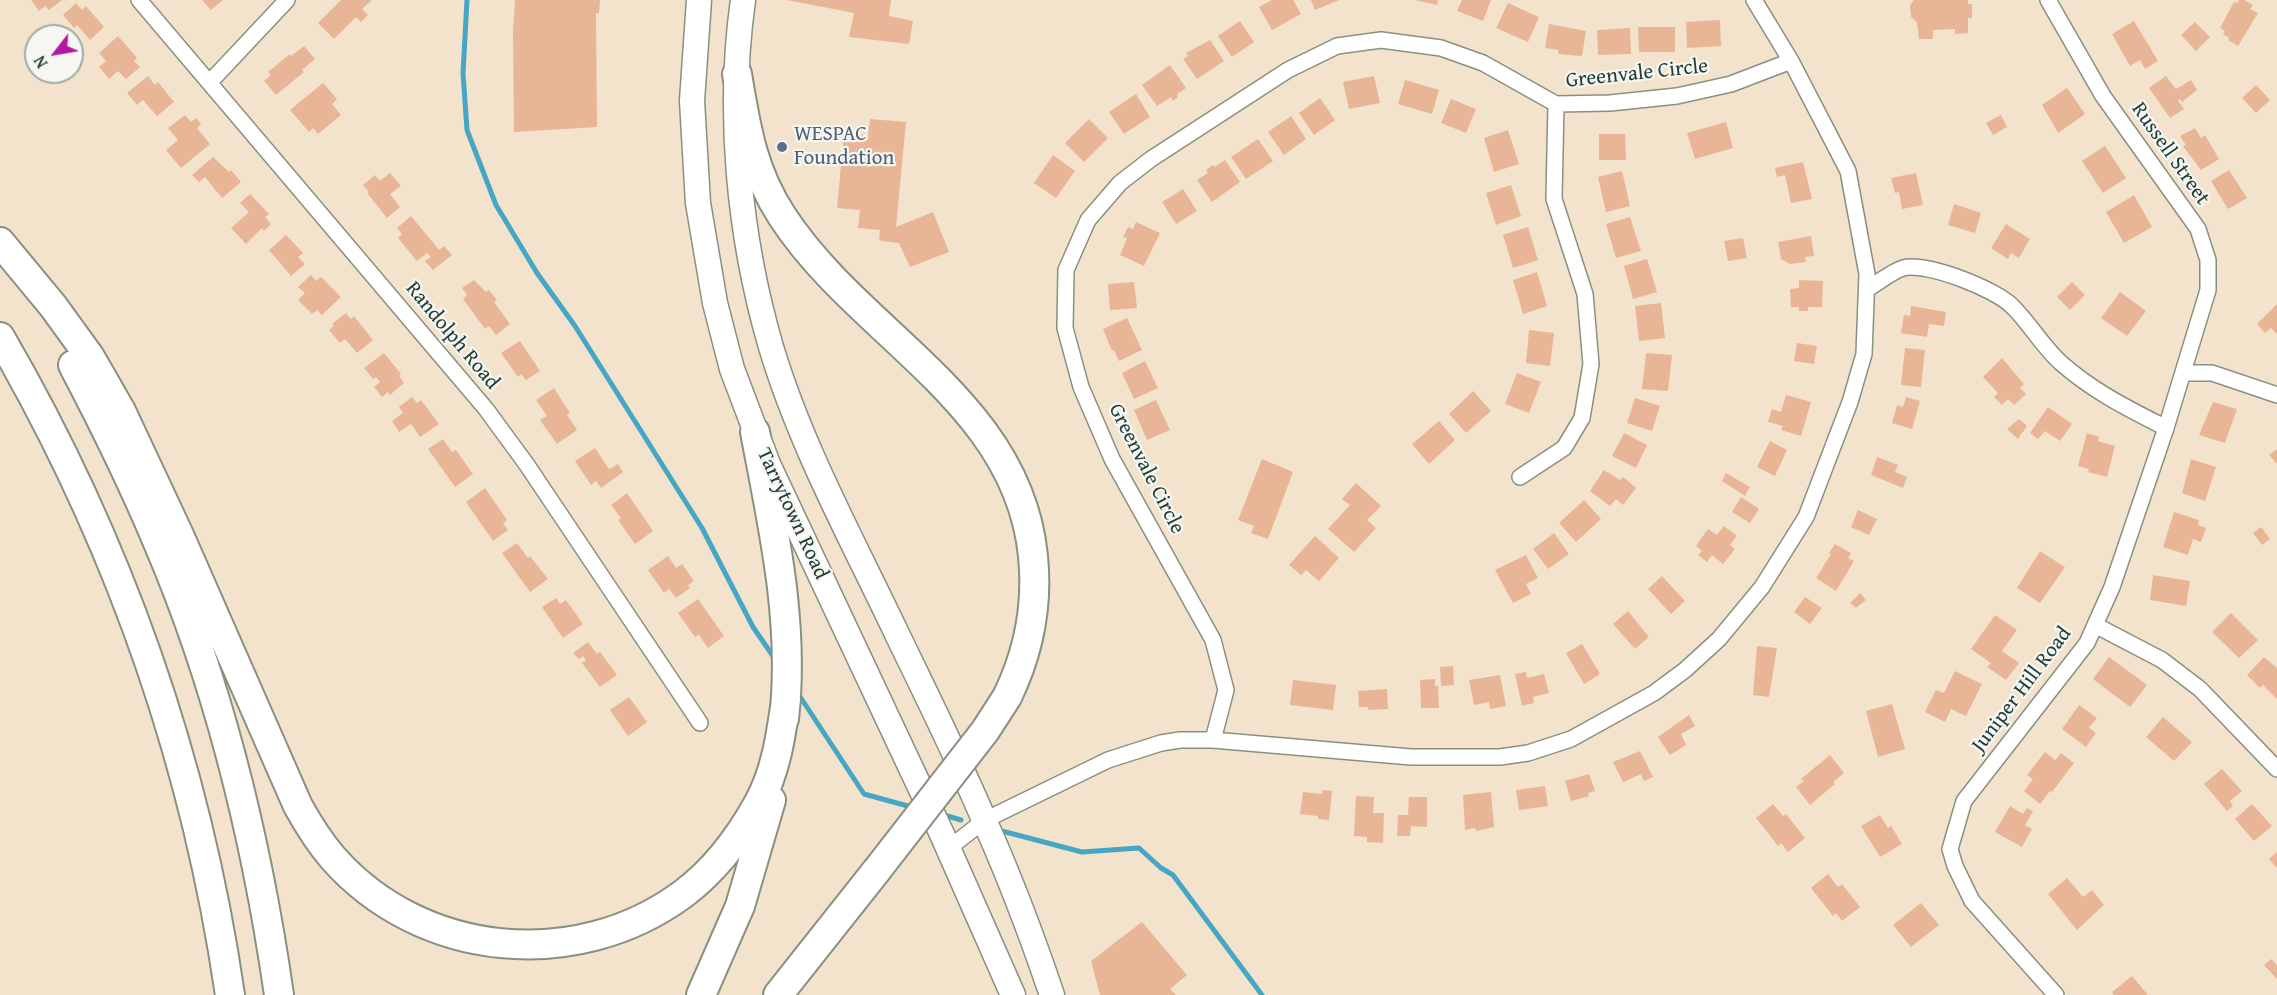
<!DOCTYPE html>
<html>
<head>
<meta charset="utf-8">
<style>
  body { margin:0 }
  #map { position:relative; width:2277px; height:995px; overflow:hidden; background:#f4e3cc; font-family:"Gentium Book Plus",serif }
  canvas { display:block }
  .north { position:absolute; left:24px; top:24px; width:60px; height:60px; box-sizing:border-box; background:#f6f6f2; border:2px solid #a0aca6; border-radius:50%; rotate:239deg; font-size:16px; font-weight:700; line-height:24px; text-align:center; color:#1f3d34 }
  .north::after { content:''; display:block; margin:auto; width:21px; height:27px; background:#b5179e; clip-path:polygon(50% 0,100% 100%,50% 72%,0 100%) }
</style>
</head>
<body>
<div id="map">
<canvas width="2277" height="995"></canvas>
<div class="north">N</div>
</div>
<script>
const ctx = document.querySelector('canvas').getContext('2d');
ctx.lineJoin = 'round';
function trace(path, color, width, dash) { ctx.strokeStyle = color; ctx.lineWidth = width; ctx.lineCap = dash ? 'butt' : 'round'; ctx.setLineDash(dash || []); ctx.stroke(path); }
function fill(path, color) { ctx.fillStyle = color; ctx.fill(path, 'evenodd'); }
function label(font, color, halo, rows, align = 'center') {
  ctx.font = font + ' "Gentium Book Plus",serif'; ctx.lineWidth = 4.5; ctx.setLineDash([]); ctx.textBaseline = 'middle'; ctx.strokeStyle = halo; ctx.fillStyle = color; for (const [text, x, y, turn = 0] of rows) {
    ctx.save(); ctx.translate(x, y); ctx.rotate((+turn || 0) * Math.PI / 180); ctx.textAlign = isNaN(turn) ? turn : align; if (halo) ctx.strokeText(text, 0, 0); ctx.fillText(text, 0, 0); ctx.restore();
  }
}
trace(new Path2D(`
  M467 0 463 73 467 130 496 205 537 273 575 326 702 528 753 627 775 659
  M797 692 864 794 915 808
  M944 815 961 820
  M998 830 1082 852 1139 848 1161 868 1173 875 1262 995`), '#46a7c5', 5);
fill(new Path2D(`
  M31 0H62L49 10 45 6 39 11Z
  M202 0H223L211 10Z
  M341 0H372L362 9 368 15 361 22 356 17 334 39 318 23Z
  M515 0H600L599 13H596L597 127 514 132 513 31Z
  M787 0H891L889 16 913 21 909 44 849 37 854 13Z
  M1272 0H1293L1301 14 1272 30 1259 7Z
  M1311 0H1339L1315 10Z
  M1415 0H1438L1437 5Z
  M1462 0H1491L1483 21 1457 11Z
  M1914 0H1968V4H1972V18H1968V33L1955 34V29L1933 30V39H1919L1917 22 1911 17 1910 5Z
  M2239 0H2244L2253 5 2250 9 2258 13 2238 46 2228 40 2229 38 2223 34 2225 31 2220 28 2234 2 2237 3Z
  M76 3 82 10 86 6 104 27 90 40 77 25 74 28 63 15Z
  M1508 3 1539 17 1528 42 1496 28Z
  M1720 20 1721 46 1687 48 1686 22Z
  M1240 21 1254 42 1232 57 1218 36Z
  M2134 21 2158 61 2145 69 2140 60 2130 66 2112 34Z
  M2195 22 2210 37 2196 51 2181 35Z
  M1549 24 1586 31 1582 56 1558 54V50L1545 48Z
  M1638 27H1675V52H1639Z
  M1630 28 1631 54 1598 55 1597 30Z
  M118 36 137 58 134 61 140 67 126 79 118 71 109 79 99 67 106 61 99 53Z
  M1210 40 1224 61 1197 79 1183 59 1188 56 1186 53Z
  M304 46 315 59 302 70 304 72 276 95 264 81 271 75 268 72 290 54 291 56Z
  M1170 65 1186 88 1177 94 1178 97 1173 101 1171 97 1157 106 1142 85Z
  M148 76 155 85 158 82 174 102 157 116 143 100 137 105 127 93Z
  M1374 76 1380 103 1349 109 1343 82Z
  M2166 76 2176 89 2191 80 2197 90 2182 102 2180 99 2178 101 2184 109 2170 118 2149 88Z
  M1405 80 1439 90 1432 114 1398 104Z
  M323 83 337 99 332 104 341 115 318 134 313 128 309 132 290 110Z
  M2256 85 2270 100 2256 113 2242 98Z
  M2067 88 2085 114 2058 133 2042 105Z
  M1136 94 1150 117 1124 134 1109 112Z
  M1320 98 1335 120 1314 135 1299 113Z
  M1451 99 1476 109 1466 133 1441 123Z
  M185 115 191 122 196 118 201 124 197 128 210 144 181 168 166 150 178 140 168 128Z
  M2001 115 2007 127 1993 135 1986 123Z
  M1291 116 1306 139 1284 155 1268 132Z
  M870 119 906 122 896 227 933 212 949 252 910 267 899 243 881 241 879 239 880 230 858 228 860 210 837 208 844 133 868 136Z
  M1089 119 1108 138 1084 162 1065 143Z
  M1726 122 1733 148 1695 159 1687 133Z
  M2195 128 2201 138 2205 135 2219 159 2201 170 2183 146 2186 145 2180 136Z
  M1508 130 1519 164 1494 172 1484 138Z
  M1599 134H1625L1626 160H1599Z
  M1258 139 1273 161 1246 179 1231 157Z
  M2105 146 2126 178 2103 193 2082 161Z
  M1053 155 1075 171 1056 198 1034 183Z
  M213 157 229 172 231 170 241 182 222 198 205 177 199 182 192 175Z
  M1225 160 1240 182 1212 202 1197 180 1208 173 1206 170 1213 165 1215 167Z
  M1803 162 1812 199 1791 203 1785 175 1777 177 1775 168Z
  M2229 170 2247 198 2228 209 2211 181Z
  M1622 171 1630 206 1606 212 1598 177Z
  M390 173 401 186 390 194 400 207 387 218 367 193 369 192 363 185 375 175 380 181Z
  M1916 173 1923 205 1902 209 1899 192 1895 193 1891 178Z
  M1511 185 1521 216 1496 225 1486 193Z
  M1183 189 1197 211 1176 224 1162 202Z
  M250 194 269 214 265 217 271 224 264 231 262 228 246 244 231 228 249 212 240 203Z
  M2134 195 2152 227 2124 243 2106 212Z
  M1954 204 1981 213 1975 233 1948 225Z
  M411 216 439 250 444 246 452 255 433 270 425 261 431 257 427 253 417 261 398 238 402 234 397 228Z
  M1630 217 1641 251 1616 258 1606 224Z
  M1136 222 1160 233 1144 266 1120 255 1127 238 1123 237 1128 227 1133 229Z
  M2006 224 2030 239 2019 258 2011 253 2008 259 1991 248Z
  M1528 227 1538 260 1513 268 1503 235Z
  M286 235 303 253 298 257 305 264 291 276 269 250Z
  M1811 236 1814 256 1805 257 1806 262 1790 264 1781 259 1778 242Z
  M1743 238 1747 258 1728 261 1724 241Z
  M1647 259 1657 292 1633 299 1624 266Z
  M1537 272 1547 306 1523 314 1513 280Z
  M311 275 316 281 321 277 341 297 322 315 317 310 312 314 298 300 305 293 298 287Z
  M474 280 486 292 489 290 497 300 494 302 510 324 496 335 489 326 485 329 463 299 467 295 462 288Z
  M1799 280 1823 281 1822 307H1808V311H1799V307H1791L1790 289 1799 288Z
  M1134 282 1137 308 1110 310 1108 284Z
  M2072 282 2085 295 2070 310 2057 297Z
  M2120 292 2146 311 2127 336 2101 318Z
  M1661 303 1665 338 1639 341 1635 306Z
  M2277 304V334L2271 328 2265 333 2257 324Z
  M1911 306 1946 312 1944 326 1929 324 1927 337 1901 333 1904 315 1910 316Z
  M346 313 351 319 354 316 373 340 357 353 345 339 340 343 329 330 334 326 332 324Z
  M1127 318 1142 350 1119 361 1114 350 1112 351 1103 329Z
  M1529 330 1554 333 1550 366 1526 363Z
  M520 341 540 371 526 380 521 374 518 377 501 353Z
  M1797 343 1817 346 1814 364 1794 361Z
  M1905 348 1925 350 1921 387 1901 385Z
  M384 353 401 374 399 376 404 383 390 395 388 392 382 397 374 387 380 382 376 377 373 379 364 368Z
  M1646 353 1672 355 1668 391 1642 389Z
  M2002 358 2024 384 2020 388 2026 394 2014 405 2008 399 2002 405 1994 397 1998 393 1983 377Z
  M1145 361 1158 388 1134 399 1122 373Z
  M1517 373 1541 382 1529 413 1505 404Z
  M554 388 570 413 567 415 577 430 557 444 540 420 547 416 536 400Z
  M1473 391 1491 411 1466 433 1449 414Z
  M1786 395 1811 402 1801 436 1781 430 1783 426 1768 422 1772 409 1781 412Z
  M412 397 417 403 421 400 439 424 420 437 411 424 399 432 392 421 403 413 399 407Z
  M1906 397 1920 401 1912 429 1892 423 1897 405 1903 407Z
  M1635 398 1660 406 1652 431 1627 423Z
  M1156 400 1170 430 1147 440 1134 410Z
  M2213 402 2237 409 2225 443 2199 435Z
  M2048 407 2072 424 2060 441 2045 431 2038 439 2030 433Z
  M2019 419 2027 426 2018 439 2007 429Z
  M1439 421 1455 440 1429 464 1412 444Z
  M1624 433 1647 445 1636 468 1612 456Z
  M2087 433 2099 437 2098 441 2115 446 2107 477 2088 472 2089 469 2078 466Z
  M443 439 452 452 456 450 473 474 455 487 428 449Z
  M1770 441 1787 450 1775 476 1757 467Z
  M595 448 609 469 618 464 623 472 601 488 596 481 591 485 575 461Z
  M2277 449V464L2269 455Z
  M1877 457 1898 465 1895 472 1907 477 1903 488 1871 475Z
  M1262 459 1293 472 1268 539 1251 533 1254 526 1238 520Z
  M2191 459 2216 467 2205 501 2182 493Z
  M1604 470 1620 480 1623 477 1636 488 1623 505 1616 499 1610 506 1590 491Z
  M1726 473 1750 487 1745 496 1722 481Z
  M1356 483 1381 506 1367 520 1376 528 1354 552 1328 529 1350 505 1342 499Z
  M485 488 507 520 503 523 508 530 493 541 466 502Z
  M627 493 653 531 635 544 618 520 621 518 611 505Z
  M1741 497 1759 509 1750 523 1732 512Z
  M1584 500 1601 519 1576 542 1559 523Z
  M1858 510 1877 519 1869 535 1851 527Z
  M2174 512 2199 520 2198 525 2206 528 2201 542 2193 539 2188 555 2163 547Z
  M1724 526 1737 536 1730 545 1735 549 1723 564 1712 555 1707 562 1698 555 1702 551 1696 546 1708 529 1717 535Z
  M2261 527 2270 539 2262 545 2253 533Z
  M1554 533 1569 554 1548 569 1533 549Z
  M1315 536 1339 558 1319 581 1306 570 1301 575 1289 565Z
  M517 543 528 558 530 556 548 579 530 592 502 553Z
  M1835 544 1851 553 1848 558 1854 561 1836 591 1816 578 1831 554 1829 553Z
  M2040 551 2065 567 2040 603 2017 588Z
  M1526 555 1538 578 1526 584 1531 594 1513 603 1495 570Z
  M668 556 676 568 682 564 694 581 688 585 690 588 676 598 669 589 664 593 648 570Z
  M2153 575 2190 581 2186 606 2150 600Z
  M1662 576 1685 601 1671 614 1648 589Z
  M1860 593 1866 600 1856 608 1850 603Z
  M1805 597 1822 608 1810 624 1794 612Z
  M556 598 560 604 566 600 583 624 563 638 542 607Z
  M698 599 724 636 708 648 699 635 695 637 678 613Z
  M1628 611 1649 637 1635 649 1613 624Z
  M2231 613 2258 640 2239 658 2212 632Z
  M1995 615 2017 630 2002 651 2019 663 2006 680 1987 667 1991 663 1971 649Z
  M588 642 597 654 600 652 617 675 600 687 582 663 586 660 583 656 579 659 573 653Z
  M1582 644 1600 674 1584 684 1566 653Z
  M1757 646 1777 648 1769 697 1753 695Z
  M2109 657 2147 685 2130 707 2093 679Z
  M2264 657 2277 668V699L2263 685 2260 688 2247 675Z
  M1453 666 1454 685 1441 686 1440 667Z
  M1955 671 1982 684 1966 716 1951 709 1945 722 1925 712 1936 690 1944 693Z
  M1526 672 1527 678 1544 674 1549 693 1533 697 1534 703 1522 706 1515 674Z
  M1500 675 1506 706 1490 709 1489 702 1474 705 1469 680Z
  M1435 679V686H1438L1439 708H1421L1420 680Z
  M1293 680 1336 685 1333 710 1290 705Z
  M1387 689 1388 709 1368 710V707H1359L1358 691Z
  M629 697 647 722 628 736 610 710Z
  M1892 704 1905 749 1878 757 1866 711Z
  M2079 705 2097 718 2089 728 2096 733 2086 747 2062 729Z
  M1689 715 1695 726 1681 734 1686 745 1670 755 1658 737Z
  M2163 717 2192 742 2174 761 2146 737Z
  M1640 751 1653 777 1644 781 1641 774 1623 782 1613 762Z
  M2045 752 2055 760 2061 753 2074 763 2052 792 2050 791 2040 804 2024 791 2033 779 2027 775Z
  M1830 755 1844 773 1833 782 1835 784 1810 805 1796 787 1804 781 1801 779Z
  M2222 769 2242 791 2230 801 2233 806 2227 811 2204 784Z
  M1589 774 1595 791 1588 793 1589 796 1571 801 1565 781Z
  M1545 786 1548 806 1519 810 1516 790Z
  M1322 790 1332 791 1329 820 1318 819V816L1300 814 1303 792 1322 794Z
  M1491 792 1494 827 1477 831 1474 828 1465 830 1463 795Z
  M1356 796 1374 797 1373 813H1384L1383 843 1367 842V837L1354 836Z
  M1409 797H1427V827L1411 826 1410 836H1397L1398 815H1408Z
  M1773 804 1783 816 1786 814 1805 838 1788 852 1781 843 1778 846 1756 818Z
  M2252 804 2272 826 2254 841 2235 819Z
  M2010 806 2023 814 2027 808 2033 811 2025 825 2032 829 2022 847 1995 832Z
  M1880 815 1888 828 1891 826 1902 844 1880 857 1861 826Z
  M2277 852V868L2269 859Z
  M1828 874 1838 887 1842 884 1860 907 1842 921 1836 913 1833 916 1811 888Z
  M2067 878 2083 897 2092 890 2104 905 2077 930 2048 894Z
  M1921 903 1939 925 1911 947 1893 925Z
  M1142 922 1187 975 1170 989 1176 995H1100L1091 961Z
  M2271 959 2277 965V979L2264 965Z
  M2132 976 2148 995H2114L2112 992Z`), '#e8b597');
const street = new Path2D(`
  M139 0 486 409 527 465 700 723
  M1754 0 1791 61
  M2048 0 2103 96 2198 229 2208 260V290L2166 428 2112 587 2087 643 1964 801 1950 849 1955 866 1972 901 2056 995
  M210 82 287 0
  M1867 289C1878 283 1891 272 1903 268 1927 262 1996 289 2013 307 2030 324 2043 347 2061 363 2094 392 2127 408 2166 428
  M2183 373H2212L2277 395
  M1520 477 1564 448 1582 418 1591 364 1585 294 1554 199 1556 104
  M2095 625 2162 660 2200 689 2277 769
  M949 848 985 820 1108 760 1161 743 1180 740H1213L1411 757H1500L1528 753 1571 739 1654 693 1685 670 1719 639 1762 587 1806 517 1850 402 1864 354 1867 274 1848 171 1791 61 1731 84 1677 96 1610 103 1556 104 1483 63 1441 48 1381 40 1337 46 1288 70 1151 159 1120 183 1088 220 1066 270 1065 328 1081 387 1112 459 1213 640 1226 690 1213 740`);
const primary = new Path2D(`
  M699 0 692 101 698 203 715 303 732 369 768 464 941 832 1013 995
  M743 0C727 114 739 237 771 347 801 447 853 541 897 634 927 696 958 758 985 822 1010 878 1032 936 1052 995`);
const highway = new Path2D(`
  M737 74C746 127 752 170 782 216 859 335 1018 401 1033 556 1038 606 1029 652 1007 697
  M0 242 53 306 90 357 121 411 179 535 298 806C308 824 319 842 333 858 421 958 576 973 683 894 714 871 739 838 758 804 776 772 781 735 786 700
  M0 337C118 540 196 762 230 995
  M73 365C104 424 133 483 159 545 220 688 257 842 279 995
  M755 432C773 527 795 622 784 719
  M701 995 740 906 771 800
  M778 995 877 870`);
trace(street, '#8a9080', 18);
trace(primary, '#8a9080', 27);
trace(highway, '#8a9080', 32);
trace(street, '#fff', 15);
trace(primary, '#fff', 24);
trace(highway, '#fff', 28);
const highwayBridge = new Path2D(`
  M877 870 985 731 1007 697`);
trace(highwayBridge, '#8a9080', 32, []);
trace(highwayBridge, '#fff', 28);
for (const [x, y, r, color] of [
  [782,147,6,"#5c6f8a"]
]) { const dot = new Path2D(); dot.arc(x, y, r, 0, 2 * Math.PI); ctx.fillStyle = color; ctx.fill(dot); trace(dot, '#f6f6f2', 2); }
label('21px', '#1f3d34', '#f6f6f2', [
  ["Greenvale Circle",1637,74,-6],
  ["Russell Street",2170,154,55],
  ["Randolph Road",452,336,50],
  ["Greenvale Circle",1146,469,63],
  ["Tarrytown Road",792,514,65],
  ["Juniper Hill Road",2022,690,-53]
]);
label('21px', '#4e5e75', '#f6f6f2', [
  ["WESPAC",794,135],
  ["Foundation",794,159]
], 'left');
</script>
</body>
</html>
